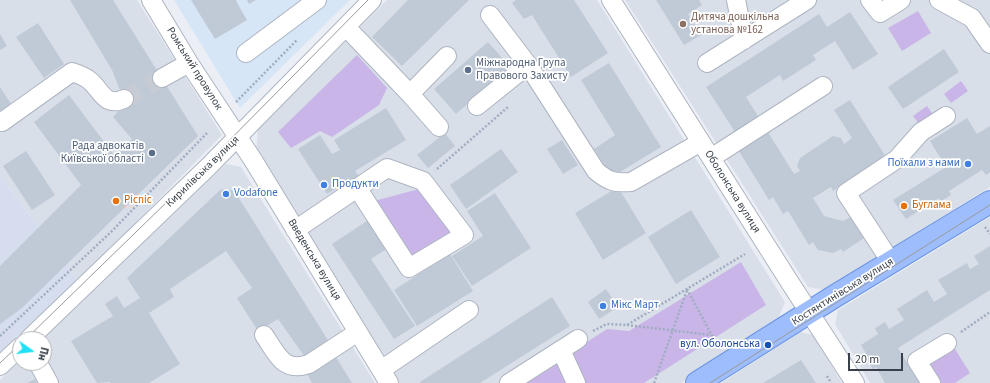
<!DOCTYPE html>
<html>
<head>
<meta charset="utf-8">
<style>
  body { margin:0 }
  #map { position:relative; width:990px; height:383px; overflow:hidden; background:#ebeef5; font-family:"Source Sans 3",sans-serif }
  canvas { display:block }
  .north { position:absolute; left:12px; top:331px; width:40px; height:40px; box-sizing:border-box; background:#fff; border:1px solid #b0b3b6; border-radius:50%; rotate:104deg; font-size:11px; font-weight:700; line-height:16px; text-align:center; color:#394049 }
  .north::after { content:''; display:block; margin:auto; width:14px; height:18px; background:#21e0f6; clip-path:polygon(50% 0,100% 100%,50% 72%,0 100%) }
  .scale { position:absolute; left:848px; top:353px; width:55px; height:18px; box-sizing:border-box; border:2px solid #394049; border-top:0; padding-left:5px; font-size:12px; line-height:14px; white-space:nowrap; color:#394049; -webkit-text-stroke:3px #fff; paint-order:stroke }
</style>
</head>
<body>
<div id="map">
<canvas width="990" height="383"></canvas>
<div class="north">Пн</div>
<div class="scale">20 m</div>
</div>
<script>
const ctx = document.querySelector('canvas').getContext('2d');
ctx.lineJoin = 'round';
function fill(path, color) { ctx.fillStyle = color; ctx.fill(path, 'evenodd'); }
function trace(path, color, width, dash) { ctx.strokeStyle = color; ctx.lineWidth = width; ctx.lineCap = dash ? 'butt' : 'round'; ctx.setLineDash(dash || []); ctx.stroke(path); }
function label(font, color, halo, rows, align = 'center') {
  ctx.font = font + ' "Source Sans 3",sans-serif'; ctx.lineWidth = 3.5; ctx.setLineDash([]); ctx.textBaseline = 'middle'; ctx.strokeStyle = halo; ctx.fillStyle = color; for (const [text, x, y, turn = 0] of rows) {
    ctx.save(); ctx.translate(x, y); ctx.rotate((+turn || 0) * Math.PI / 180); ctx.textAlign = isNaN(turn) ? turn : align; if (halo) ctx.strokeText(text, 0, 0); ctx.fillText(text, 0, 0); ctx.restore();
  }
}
fill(new Path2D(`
  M0 0H137L222 135 78 281 0 175Z
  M387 0H597L785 302 777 322 681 383H397L256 152 258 129Z
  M625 0H990V187L824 290 808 287Z
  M226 164 241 167 375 383H0V380L20 361V363H44V339H43Z
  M990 217V383H870L835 324 838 310Z
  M800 332 813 335 842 383H721Z`), '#d9dfe9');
fill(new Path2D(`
  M174 0H350L240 108Z`), '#d7e6f6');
fill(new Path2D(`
  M0 175 78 281 0 355Z`), '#d5ddee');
fill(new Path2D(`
  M918 11 931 33 902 51 888 28Z
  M357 55 387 88 379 105 332 137 320 131 291 148 278 132Z
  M961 81 968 91 951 103 944 94Z
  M927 106 934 116 920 125 913 116Z
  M419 189 455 232 411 260 374 201Z
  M741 262 766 305 644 383H524L607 329 629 331Z
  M955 349 970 373 955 383H938L927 366Z`), '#c9b5e8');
fill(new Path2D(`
  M70 0H113L198 136 22 308 0 324V266L81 185 34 122 69 95 114 155 132 139 113 117 125 103 112 70Z
  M191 0H237L236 1 247 20 215 39Z
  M247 0H256L249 4Z
  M408 0H469L402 66 372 37Z
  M516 0H574L608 53 571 77 532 15 524 19 512 3Z
  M656 0H699L702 5 688 14 701 35 684 45Z
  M850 12 878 54 853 70 835 41 813 55 816 60 783 81 780 75 746 97 758 116 735 132 706 87 819 14 827 27Z
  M38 23 64 64 44 78 16 37Z
  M0 34 7 46 0 50Z
  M488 42 510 67 456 114 434 89Z
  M944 49 959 72 903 109 888 87Z
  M609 63 661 147 612 177 594 149 615 135 581 80Z
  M0 87 15 110 0 120Z
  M850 100 886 157 833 191 831 187 813 198 824 216 843 221 851 217 864 238 843 252 841 249 833 253 818 250 813 242 809 245 788 211 783 214 773 197 769 200 737 148 766 129 794 174 800 171 797 166 800 158 833 136 841 138 844 144 852 138 834 110Z
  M386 108 406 140 355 171 363 183 350 191 345 183 327 194 298 149 320 135 332 154 340 150 334 140Z
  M967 118 977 134 990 126V172L986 175 982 170 949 191 951 195 940 202 939 198 906 219 893 200 946 167 930 141Z
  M445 133 455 146 428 168 417 155Z
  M562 140 578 165 563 174 547 149Z
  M501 149 518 172 466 209 450 185Z
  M26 151 55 195 32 210 3 166Z
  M618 187 646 233 603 260 575 213Z
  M222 189 231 190 235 192 331 345 307 360 278 319 258 331 237 298 252 288 226 251 170 289 174 297 149 313 180 364 149 383H110V382L97 383 71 341 113 316 105 304 117 296 124 308 140 298 127 278 218 192Z
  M495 193 531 248 472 286 452 256 483 236 467 211Z
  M691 210 720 257 676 284 648 237Z
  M373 217 391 246 371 259 415 326 394 339 332 244Z
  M990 246V290L898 348 920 383H885L876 367 873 369 866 358 868 357 861 345 878 334 875 328 885 322 889 329 904 320 897 309 927 290 934 302 947 294 938 280 967 263 970 269 979 264 974 256Z
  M450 254 473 291 417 326 394 290Z
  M606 289 618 307 599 319 588 302Z
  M552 297 570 326 480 383H420V382Z
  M334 354 352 383H312L306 372Z
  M801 360 816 383H763Z
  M35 379 37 383H27Z`), '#c0cad7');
trace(new Path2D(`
  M124 99 162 78`), '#c7cbd3', 18, [18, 9]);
const minor = new Path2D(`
  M151 0 189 63 253 160 389 383
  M611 0 787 278 855 383
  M736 0 744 40
  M870 0 880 13 901 0
  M939 0 972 18 990 44
  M490 15 528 65 596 171C609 182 615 183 631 182L701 142
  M346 27 410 94 447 56
  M246 53 317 0
  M707 63 807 0
  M162 78 189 63
  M410 94 439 127
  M477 106 528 65
  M2 122 72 72C78 74 84 76 89 80 101 89 104 108 124 99
  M711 158 823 86
  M295 230 387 168 423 181 464 235 409 268 358 189
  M891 262 846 193 897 159 921 132 946 116
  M264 335C277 354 283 373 309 364L358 332
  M29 339 208 167 372 0
  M561 350 576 383
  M38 363 49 383
  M0 366 20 347
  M381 370 469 310
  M509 383 578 339
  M931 383 917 361 947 343`);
const major = new Path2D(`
  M697 383 835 296 990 202`);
trace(minor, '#adb5c1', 20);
trace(major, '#6c95e2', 24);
trace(new Path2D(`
  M236 102 297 40
  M437 169 508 107
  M985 227 990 234
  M687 289 717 345
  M627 325 711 335
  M593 331 607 324 627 325 745 254
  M961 332 990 312
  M0 336 111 232 208 132
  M827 376 831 383
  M654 383 687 290`), '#9fadc2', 2.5, [2, 2]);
trace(minor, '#fff', 18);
trace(major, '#9dbdfc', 22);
trace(new Path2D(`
  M26 339 208 162 368 0
  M0 363 20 344
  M710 383 990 205`), '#999', 1);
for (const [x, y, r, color] of [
  [683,24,4,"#8d6e63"],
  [468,70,4,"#5c6f8a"],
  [152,153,4,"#5c6f8a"],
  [968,164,4,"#3f7fe0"],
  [324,185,4,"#3f7fe0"],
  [226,194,4,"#3f7fe0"],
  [116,201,4,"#e8710a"],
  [904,206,4,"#e8710a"],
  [603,306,4,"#3f7fe0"],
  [768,345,4,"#1a4fb4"]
]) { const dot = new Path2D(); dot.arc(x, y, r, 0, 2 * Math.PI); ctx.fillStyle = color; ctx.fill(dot); trace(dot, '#fff', 1.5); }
label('11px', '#785e54', '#fff', [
  ["Дитяча дошкільна",691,18],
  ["установа №162",691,31]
], 'left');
label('11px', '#4e5e75', '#fff', [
  ["Міжнародна Група",476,64],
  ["Правового Захисту",476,77],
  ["Рада адвокатів",144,147,"right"],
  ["Київської області",144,160,"right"]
], 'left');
label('11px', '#394049', '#fff', [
  ["Ромський провулок",194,69,58],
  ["Кирилівська вулиця",203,172,-44],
  ["Оболонська вулиця",732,192,58],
  ["Введенська вулиця",314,260,59],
  ["Костянтинівська вулиця",843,292,-32]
]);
label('11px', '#366cbe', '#fff', [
  ["Поїхали з нами",960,164,"right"],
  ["Продукти",332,185],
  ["Vodafone",234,194],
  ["Мікс Март",611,306]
], 'left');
label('11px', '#c56008', '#fff', [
  ["Picnic",124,201],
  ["Буглама",912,206]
], 'left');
label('11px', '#164399', '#fff', [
  ["вул. Оболонська",760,345]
], 'right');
</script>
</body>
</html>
